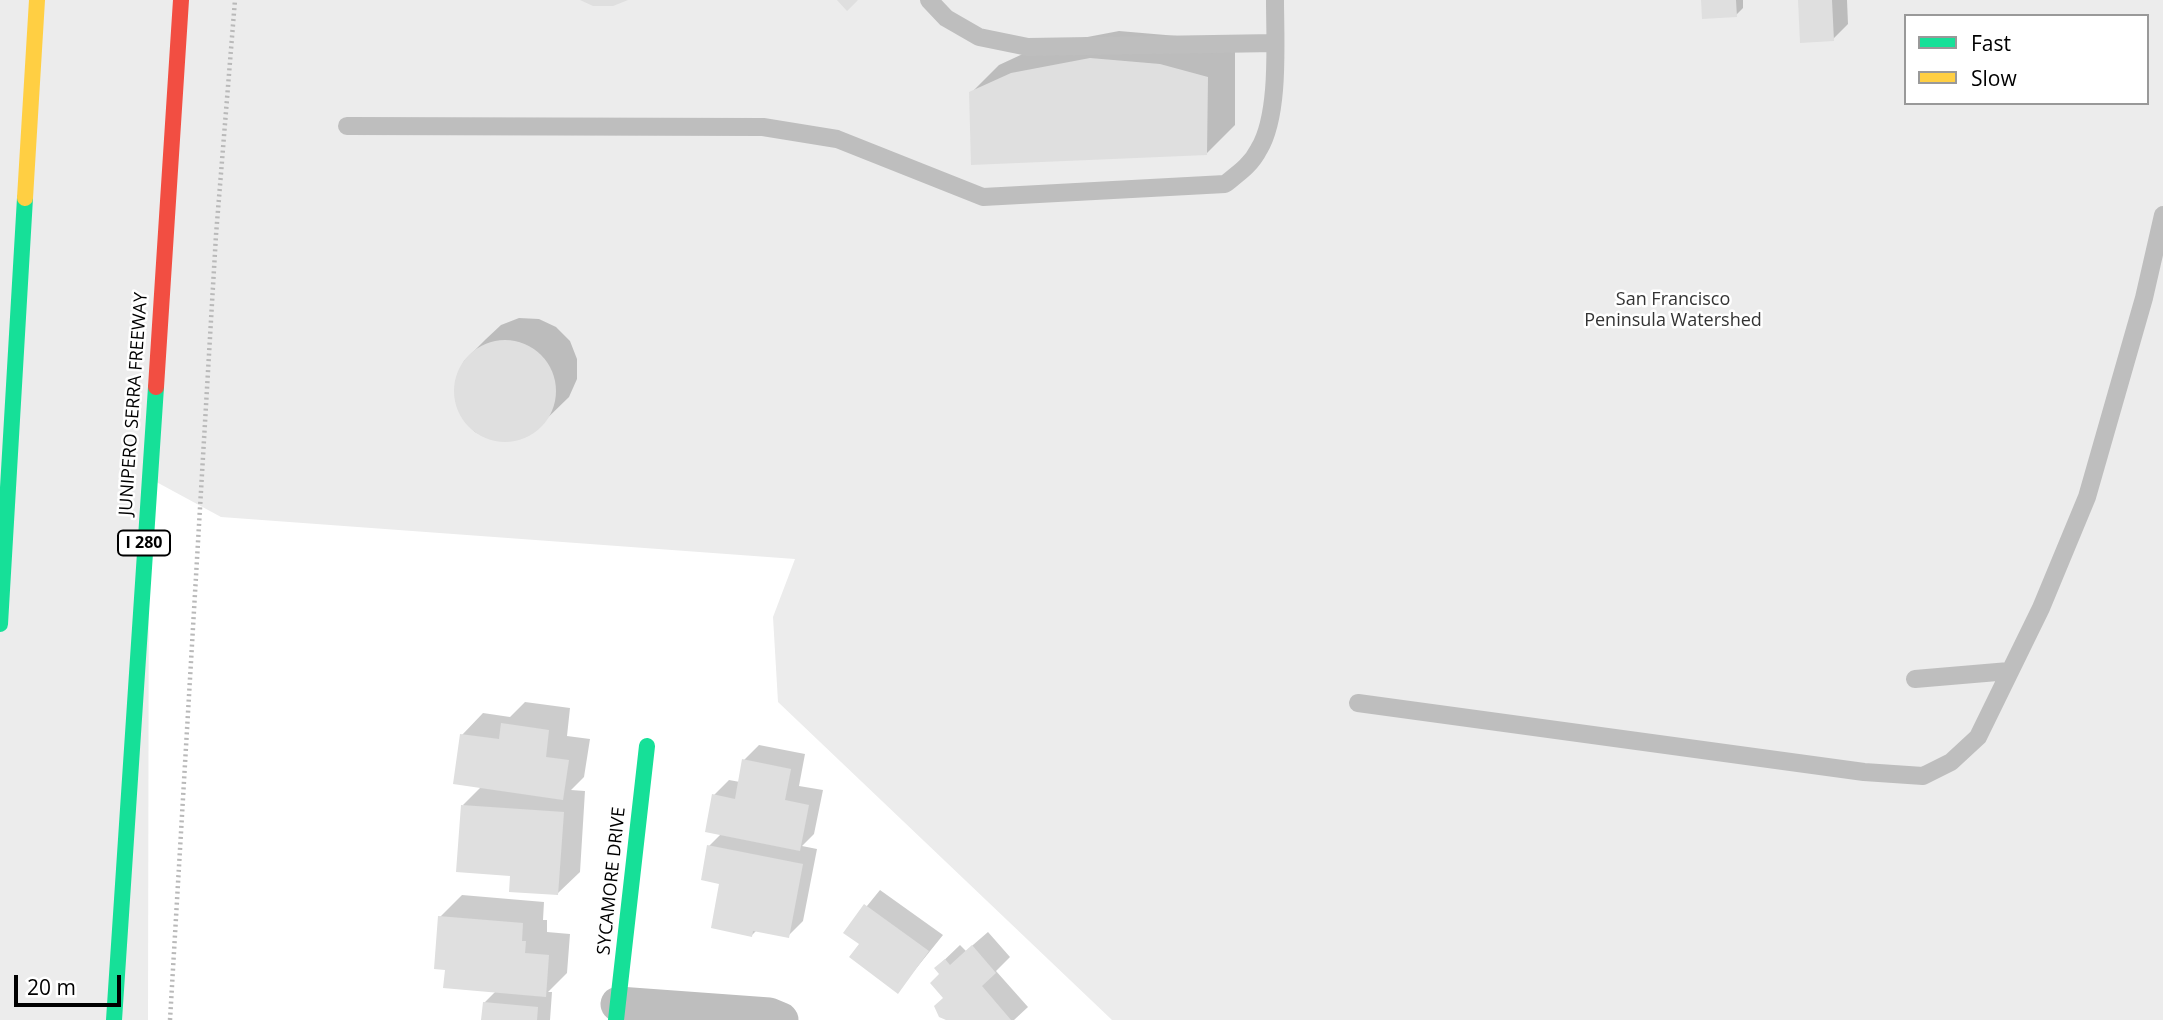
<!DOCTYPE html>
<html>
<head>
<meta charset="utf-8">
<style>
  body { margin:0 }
  #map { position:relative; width:2163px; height:1020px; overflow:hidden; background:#fff; font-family:"Open Sans",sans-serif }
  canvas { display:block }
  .legend { position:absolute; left:1904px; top:14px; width:245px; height:91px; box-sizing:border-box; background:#fff; border:2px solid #999; margin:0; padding:9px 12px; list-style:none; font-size:21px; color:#000 }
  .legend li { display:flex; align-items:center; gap:14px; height:35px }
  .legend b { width:35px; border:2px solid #999 }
  .scale { position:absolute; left:14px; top:975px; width:107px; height:32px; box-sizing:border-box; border:4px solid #000; border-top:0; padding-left:9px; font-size:21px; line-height:24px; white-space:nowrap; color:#000; -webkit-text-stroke:5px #fff; paint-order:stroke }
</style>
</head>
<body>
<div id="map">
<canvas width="2163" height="1020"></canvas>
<ul class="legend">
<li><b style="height:9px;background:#16e098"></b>Fast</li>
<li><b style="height:9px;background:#ffcf43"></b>Slow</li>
</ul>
<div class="scale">20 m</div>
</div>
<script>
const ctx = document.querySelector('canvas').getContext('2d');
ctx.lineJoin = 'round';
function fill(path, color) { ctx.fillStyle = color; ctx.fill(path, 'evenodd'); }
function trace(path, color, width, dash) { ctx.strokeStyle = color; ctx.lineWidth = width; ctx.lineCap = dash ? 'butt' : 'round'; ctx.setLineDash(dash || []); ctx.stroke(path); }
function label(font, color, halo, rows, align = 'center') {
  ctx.font = font + ' "Open Sans",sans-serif'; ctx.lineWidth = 5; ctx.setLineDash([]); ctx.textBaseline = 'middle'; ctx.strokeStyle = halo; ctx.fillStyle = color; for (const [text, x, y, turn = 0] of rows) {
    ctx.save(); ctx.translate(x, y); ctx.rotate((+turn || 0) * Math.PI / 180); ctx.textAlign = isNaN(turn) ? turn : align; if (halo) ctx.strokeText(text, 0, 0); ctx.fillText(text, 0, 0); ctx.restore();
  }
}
fill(new Path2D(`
  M0 0H2163V1020H1112L778 702 773 617 795 559 221 517 149 478 148 1020H0ZM1906 16H2147V103H1906Z`), '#ececec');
fill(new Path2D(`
  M1703 0H1743V8L1736 15Z
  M1800 0H1847L1848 24 1833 39Z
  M1119 31 1189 37 1235 49V125L1207 153 971 93 999 65 1040 46Z
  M519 318 539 319 556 327 570 341 577 359V379L569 397 532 433 513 440H493L475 432 462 417 455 399 456 379 464 361 486 339 501 325Z
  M525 702 570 708 567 736 590 739 584 777 571 790 585 791 580 872 558 893 512 874 463 805 481 787 462 735 483 713 510 717Z
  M759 745 805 754 799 786 823 790 814 834 802 846 817 849 803 921 788 936 757 930 752 935 721 883 709 846 721 834 714 795 729 780 740 782 744 760Z
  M880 890 943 935 898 991 861 944 845 933Z
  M462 895 544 902 543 920H547V932L570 934 567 973 548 992H552L550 1020H483L484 1003 496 991 446 968 440 917Z
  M988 932 1010 957 996 971 1028 1007 1014 1020H947L941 974 936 968 960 945 966 951Z`), '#0003');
fill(new Path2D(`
  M580 0H628L613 6H593Z
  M837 0H858L847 11Z
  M1701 0H1736L1737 17 1702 19Z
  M1798 0H1832L1834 41 1800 43Z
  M1090 58 1160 64 1208 77 1207 155 971 165 969 92 1011 73Z
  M454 391a51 51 0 1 1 102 0a51 51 0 1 1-102 0Z
  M501 723 549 730 546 757 569 760 563 800 453 784 460 734 499 739Z
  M742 759 791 769 785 800 809 805 800 851 705 832 712 794 735 799Z
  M461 805 564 812 558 895 509 892 510 876 456 872Z
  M707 845 803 864 789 938 753 931 752 937 711 928 719 884 701 880Z
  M864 904 929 951 898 994 849 957 859 944 843 933Z
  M438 916 523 923 522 941H526L525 953 549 955 546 997 443 988 445 970 434 969Z
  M972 945 996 973 982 986 1011 1020H946L939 1017 934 1006 943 998 930 983 939 974 934 968 945 959 950 965Z
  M483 1002 538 1007 537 1020H481Z`), '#dfdfdf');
trace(new Path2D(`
  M170 1020 216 235 235 0`), '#b9b9b9', 4.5, [2, 3.5]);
trace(new Path2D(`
  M929 0 946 18 979 37 1028 47 1275 43
  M347 126 763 127 837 139 983 197 1225 184C1239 173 1251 165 1259 149 1280 114 1275 41 1275 0
  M1915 679 2009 671
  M1358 703 1864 772 1923 776 1951 762 1978 737 2041 608 2087 497 2144 298 2163 215`), '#bebebe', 18);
trace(new Path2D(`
  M618 1004 769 1015 781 1020`), '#bebebe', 35);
trace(new Path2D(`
  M0 624 25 198
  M114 1020 156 387
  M616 1020 647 746`), '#16e098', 16);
trace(new Path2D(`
  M25 198 37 0`), '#ffcf43', 16);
trace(new Path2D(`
  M156 387 181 0`), '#f24e42', 16);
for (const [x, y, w] of [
  [144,543,52]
]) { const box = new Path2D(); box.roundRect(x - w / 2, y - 12.5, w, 25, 5); ctx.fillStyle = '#fff'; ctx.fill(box); trace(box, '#000', 2); }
label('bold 16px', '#000', null, [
  ["I 280",144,543]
]);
label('18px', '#333', '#fff', [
  ["San Francisco",1673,300],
  ["Peninsula Watershed",1673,321]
]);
label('18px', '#000', '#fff', [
  ["JUNIPERO SERRA FREEWAY",134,404,-86],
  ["SYCAMORE DRIVE",612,881,-84]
]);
</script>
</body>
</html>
